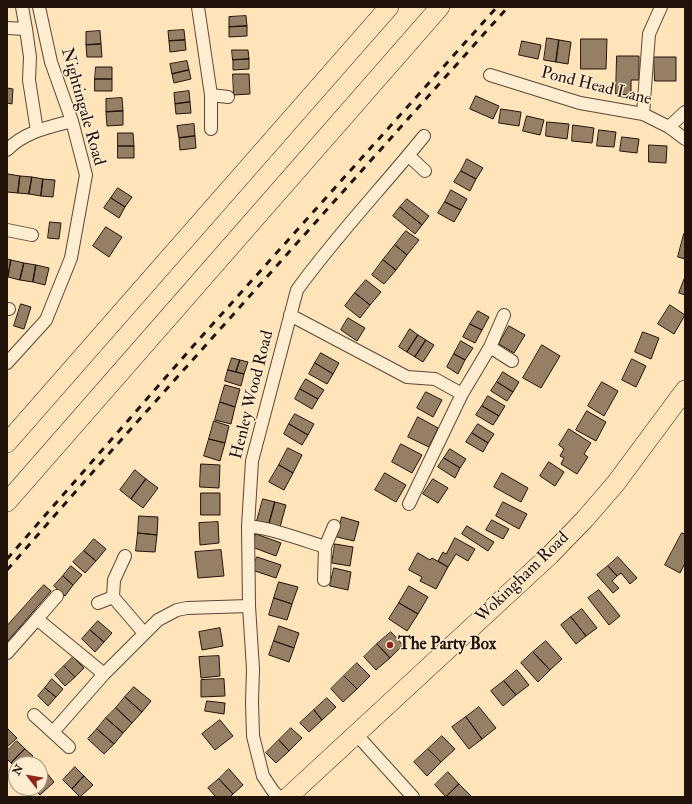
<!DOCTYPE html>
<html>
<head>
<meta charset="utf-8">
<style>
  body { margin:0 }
  #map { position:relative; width:692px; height:804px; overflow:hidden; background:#ffe3b9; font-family:"IM FELL Double Pica",serif }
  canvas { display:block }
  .frame { position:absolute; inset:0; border:8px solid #22130a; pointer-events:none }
  .north { position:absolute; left:8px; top:756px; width:40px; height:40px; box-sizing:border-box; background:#ffedd2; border:1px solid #a79682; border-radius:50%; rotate:301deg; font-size:11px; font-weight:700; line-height:16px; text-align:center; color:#22130a }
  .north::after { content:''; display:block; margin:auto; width:14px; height:18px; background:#8f2418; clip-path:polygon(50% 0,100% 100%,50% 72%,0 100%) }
</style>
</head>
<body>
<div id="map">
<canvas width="692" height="804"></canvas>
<div class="frame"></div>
<div class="north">N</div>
</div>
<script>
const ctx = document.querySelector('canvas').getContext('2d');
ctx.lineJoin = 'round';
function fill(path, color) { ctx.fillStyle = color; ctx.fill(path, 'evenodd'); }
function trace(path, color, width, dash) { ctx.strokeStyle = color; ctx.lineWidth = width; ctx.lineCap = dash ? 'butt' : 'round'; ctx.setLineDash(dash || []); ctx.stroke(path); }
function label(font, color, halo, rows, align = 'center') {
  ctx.font = font + ' "IM FELL Double Pica",serif'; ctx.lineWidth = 3; ctx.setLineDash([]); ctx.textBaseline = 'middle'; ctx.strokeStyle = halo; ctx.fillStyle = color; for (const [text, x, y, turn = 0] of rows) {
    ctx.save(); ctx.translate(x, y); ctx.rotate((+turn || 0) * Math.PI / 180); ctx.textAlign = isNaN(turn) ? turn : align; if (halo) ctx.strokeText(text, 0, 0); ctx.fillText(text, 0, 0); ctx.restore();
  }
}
const building = new Path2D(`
  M246 16 247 26 229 27V17Z
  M247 26V36L229 37V27Z
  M184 30 185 40 169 41 168 31Z
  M100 31 101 44 86 45V32Z
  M547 38 559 40 556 62 544 60Z
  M581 39H607L606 69H581Z
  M185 40 186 50 170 52 169 41Z
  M559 40 571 42 568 64 556 62Z
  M522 41 541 45 538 59 519 55Z
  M101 44 102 57H87L86 45Z
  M232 50H248L249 59 233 60Z
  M617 56H639V80H631V95L616 94Z
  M654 57H676V81H655Z
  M249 59V69L233 70V60Z
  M187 61 189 70 172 74 170 64Z
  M96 67H112V79H95Z
  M189 70 191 79 174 83 172 74Z
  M233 74H249L250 94 234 95Z
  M95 79H112V91H95Z
  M7 88 13 89 12 104 7 103Z
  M189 91 190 102 175 104 174 93Z
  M476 96 499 106 493 119 470 109Z
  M122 98 123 111 106 112V99Z
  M190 102 191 113 176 114 175 104Z
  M501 109 521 112 519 126 499 123Z
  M123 111V125L107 126 106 112Z
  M527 116 544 120 540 135 523 131Z
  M547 122 569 124 567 139 546 136Z
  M194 124 195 136 179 138 177 126Z
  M573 125 594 128 592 143 572 141Z
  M599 130 616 132 614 147 597 146Z
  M118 133H133L134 146H118Z
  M195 136 196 148 180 150 179 138Z
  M622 137 639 139 637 153 620 151Z
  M649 145 667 146 666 163 649 162Z
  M118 146H134V158H118Z
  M467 159 483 168 476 179 461 171Z
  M461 171 476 179 470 191 454 182Z
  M8 174 20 176 18 193 7 192Z
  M20 176 32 177 29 194 18 193Z
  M32 177 43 179 41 196 29 194Z
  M43 179 55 180 53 197 41 196Z
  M118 188 132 197 125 207 111 198Z
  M451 190 467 199 461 210 445 202Z
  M111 198 125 207 119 218 104 208Z
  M407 199 429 216 422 225 400 207Z
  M445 202 461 210 454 222 438 213Z
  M400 207 422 225 415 234 393 216Z
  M50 222 61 223 59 239 48 238Z
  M106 227 122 237 109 257 93 246Z
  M406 231 419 240 407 255 395 245Z
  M684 234 685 235V259L678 257Z
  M395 245 407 255 396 270 383 260Z
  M7 259 11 260 8 277H7Z
  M11 260 24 263 20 280 8 277Z
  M383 260 396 270 384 284 372 275Z
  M24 263 36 265 33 282 20 280Z
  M36 265 49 268 45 285 33 282Z
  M685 277V295L679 293Z
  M366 280 381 292 370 305 355 293Z
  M355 293 370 305 360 318 345 306Z
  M21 304 31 307 24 329 14 326Z
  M670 305 685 315 674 334 658 324Z
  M478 311 489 317 482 330 470 324Z
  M348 318 365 328 357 341 341 330Z
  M470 324 482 330 475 343 463 337Z
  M509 326 525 335 514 353 499 344Z
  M410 329 418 335 407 352 399 347Z
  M643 332 659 338 651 359 635 352Z
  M418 335 426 340 415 357 407 352Z
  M426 340 434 345 423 362 415 357Z
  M461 341 473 348 465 360 454 354Z
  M542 345 560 356 541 388 523 378Z
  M321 353 339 363 333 374 315 363Z
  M454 354 465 360 458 374 447 367Z
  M232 358 240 360 236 372 228 370Z
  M632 359 646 366 636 387 622 380Z
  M240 360 248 362 244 374 236 372Z
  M315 363 333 374 327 384 309 374Z
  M228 370 244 374 241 386 225 381Z
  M503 372 519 382 513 392 497 382Z
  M306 379 324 390 318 399 300 389Z
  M497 382 513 392 507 401 491 391Z
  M602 382 618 391 604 416 588 406Z
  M225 385 240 389 235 407 220 402Z
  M300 389 318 399 312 409 295 399Z
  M426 392 442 400 433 417 417 408Z
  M488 396 505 406 499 416 482 406Z
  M220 402 235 407 231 424 215 420Z
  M482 406 499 416 493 425 476 415Z
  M587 411 606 422 596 441 576 430Z
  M295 414 314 424 308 435 289 424Z
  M418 417 438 428 429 447 408 437Z
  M214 421 229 426 225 443 209 439Z
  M289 424 308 435 302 445 284 434Z
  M478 424 494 434 488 443 472 433Z
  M569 429 591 443 584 454 588 457 577 474 561 464 564 458 560 456 564 449 559 445Z
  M472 433 488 443 483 452 466 442Z
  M209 439 225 443 220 461 204 456Z
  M401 444 422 455 412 473 392 462Z
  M288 448 302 455 293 473 279 465Z
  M450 449 466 459 460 468 444 458Z
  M444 458 460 468 455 478 438 467Z
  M549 462 564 472 555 486 540 476Z
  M201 464 220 465 219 488 200 487Z
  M279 465 293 473 284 490 269 482Z
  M135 470 146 479 131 499 120 490Z
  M385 473 406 485 396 502 375 490Z
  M502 473 528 488 521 502 494 487Z
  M146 479 158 488 143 508 131 499Z
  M433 479 448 488 438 503 423 494Z
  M201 493H220V515H201Z
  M263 499 275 502 269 524 257 521Z
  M275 502 286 505 280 527 269 524Z
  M503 502 527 514 519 529 496 516Z
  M139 516 158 517 157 535 138 533Z
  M342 517 359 522 354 541 337 537Z
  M492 520 509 529 503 539 486 530Z
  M218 522 219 543 200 545 199 523Z
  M467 526 494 542 488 551 462 534Z
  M138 533 157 535 155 552 136 551Z
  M682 533 685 534V563L680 573 665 565Z
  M256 534 281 543 276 556 252 547Z
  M455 538 475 549 468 561 456 554 448 567 438 561 443 552 446 554Z
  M94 539 106 549 96 561 84 551Z
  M335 544 353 547 350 566 332 563Z
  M221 550 224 576 198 578 195 552Z
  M84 551 96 561 85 573 73 562Z
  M418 553 430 560 432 558 448 567 436 589 420 581 422 577 409 570Z
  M257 557 281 565 276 578 252 570Z
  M618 557 637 578 630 584 621 573 617 576 608 566Z
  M71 566 82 575 73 585 63 576Z
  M608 566 617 576 612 581 619 588 613 593 597 575Z
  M334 568 351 572 348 590 330 586Z
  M63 576 73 585 65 596 54 586Z
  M279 582 298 587 292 604 274 598Z
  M44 585 51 591 7 642V626Z
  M409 586 428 597 418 614 399 603Z
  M599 590 620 616 609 625 588 598Z
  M274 598 292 604 287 620 269 615Z
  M399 603 418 614 407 631 389 619Z
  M582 609 597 628 586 636 571 617Z
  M571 617 586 636 576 644 561 625Z
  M98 621 112 633 104 642 90 630Z
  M279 626 299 633 294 648 274 641Z
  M220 628 223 646 202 650 199 632Z
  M90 630 104 642 95 652 82 639Z
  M391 632 403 645 390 658 377 644Z
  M274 641 294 648 289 662 269 655Z
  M546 641 562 659 550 670 533 652Z
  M377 644 390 658 376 670 364 657Z
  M533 652 550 670 538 682 521 663Z
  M219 656 220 676 201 678 199 657Z
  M73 657 84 668 75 677 64 666Z
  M357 663 370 676 357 689 344 676Z
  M64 666 75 677 65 686 55 675Z
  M517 670 529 685 516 695 504 681Z
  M344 676 357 689 343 702 331 689Z
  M52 679 63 689 56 697 45 688Z
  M224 679 225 696 201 697V680Z
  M504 681 516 695 503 706 491 691Z
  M134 687 151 701 142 712 125 697Z
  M45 688 56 697 48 706 38 696Z
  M125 697 142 712 132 723 116 708Z
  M327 698 336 707 322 720 314 710Z
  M207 701 225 703 224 714 205 711Z
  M479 707 496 728 482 739 466 717Z
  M116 708 132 723 123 733 106 718Z
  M314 710 322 720 309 732 300 723Z
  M466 717 482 739 469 749 452 727Z
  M106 718 123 733 114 744 97 729Z
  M220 720 233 736 215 750 202 734Z
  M291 728 302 738 289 751 279 740Z
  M8 729 17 738 7 747V730Z
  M97 729 114 744 104 754 88 739Z
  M442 736 455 749 441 762 428 749Z
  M279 740 289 751 276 763 266 753Z
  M17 741 25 749 11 763 7 759V751Z
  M25 749 33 756 26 764H16V768L11 763Z
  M428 749 441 762 427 776 414 762Z
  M40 766 46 772 40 778Z
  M75 767 84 776 72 789 63 780Z
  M229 769 243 785 233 794 219 779Z
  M46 772 54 782 40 795 34 788H40V778Z
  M448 772 459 784 446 797 435 785Z
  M84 776 93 785 80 797 72 789Z
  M219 779 233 794 230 797H216L208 788Z
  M459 784 471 796 469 797H446Z`);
fill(building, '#957f65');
trace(building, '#22130a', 1);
const minor = new Path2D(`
  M22 7 26 29
  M198 7 211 95 228 97
  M7 28 26 29 30 57 29 80 37 131
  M490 75 580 103 643 114 669 127 685 139
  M643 114 649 34 661 7
  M669 127 685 112
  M211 129V95
  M7 150C24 132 49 127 72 121
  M409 156 425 171
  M7 230 32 235
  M7 309H9
  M290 315 407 377 435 379 462 394 490 347 504 315
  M490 347 512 361
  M7 363 46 320 71 258 86 175 72 121 51 62 39 7
  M409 504 462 394
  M248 526C274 529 300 539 325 547L334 526
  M125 556 114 580 113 597 144 633
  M324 580 325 547
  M57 596 37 619 104 674
  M98 603 113 597
  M7 653 37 619
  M34 715 69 747
  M53 732 104 674 158 620 177 610 187 608 249 606
  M356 734 413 797
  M279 797 273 791 263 776 253 736 252 702 253 669 249 606 248 526 252 461 297 290C336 236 382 188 424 136`);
const primary = new Path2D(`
  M7 443 389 7
  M7 502 440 7
  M288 797 550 555 585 519 616 483 685 390`);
trace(minor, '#594736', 14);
trace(primary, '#22130a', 20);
trace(minor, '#ffedd2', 12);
trace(primary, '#ffe3b9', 19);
trace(new Path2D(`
  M7 559 194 345 497 7
  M7 570 113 449 508 7`), '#22130a', 3, [7, 7]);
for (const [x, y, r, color] of [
  [390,645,4,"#8f2418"]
]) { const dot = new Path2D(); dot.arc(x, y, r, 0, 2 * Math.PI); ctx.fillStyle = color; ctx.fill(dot); trace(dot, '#ffedd2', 1.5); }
label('17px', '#22130a', '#ffedd2', [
  ["Pond Head Lane",596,87,14],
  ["Nightingale Road",82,107,74],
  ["Henley Wood Road",253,395,-76],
  ["Wokingham Road",523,578,-44]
]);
label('bold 17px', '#22130a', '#ffedd2', [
  ["The Party Box",398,645]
], 'left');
</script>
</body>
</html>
